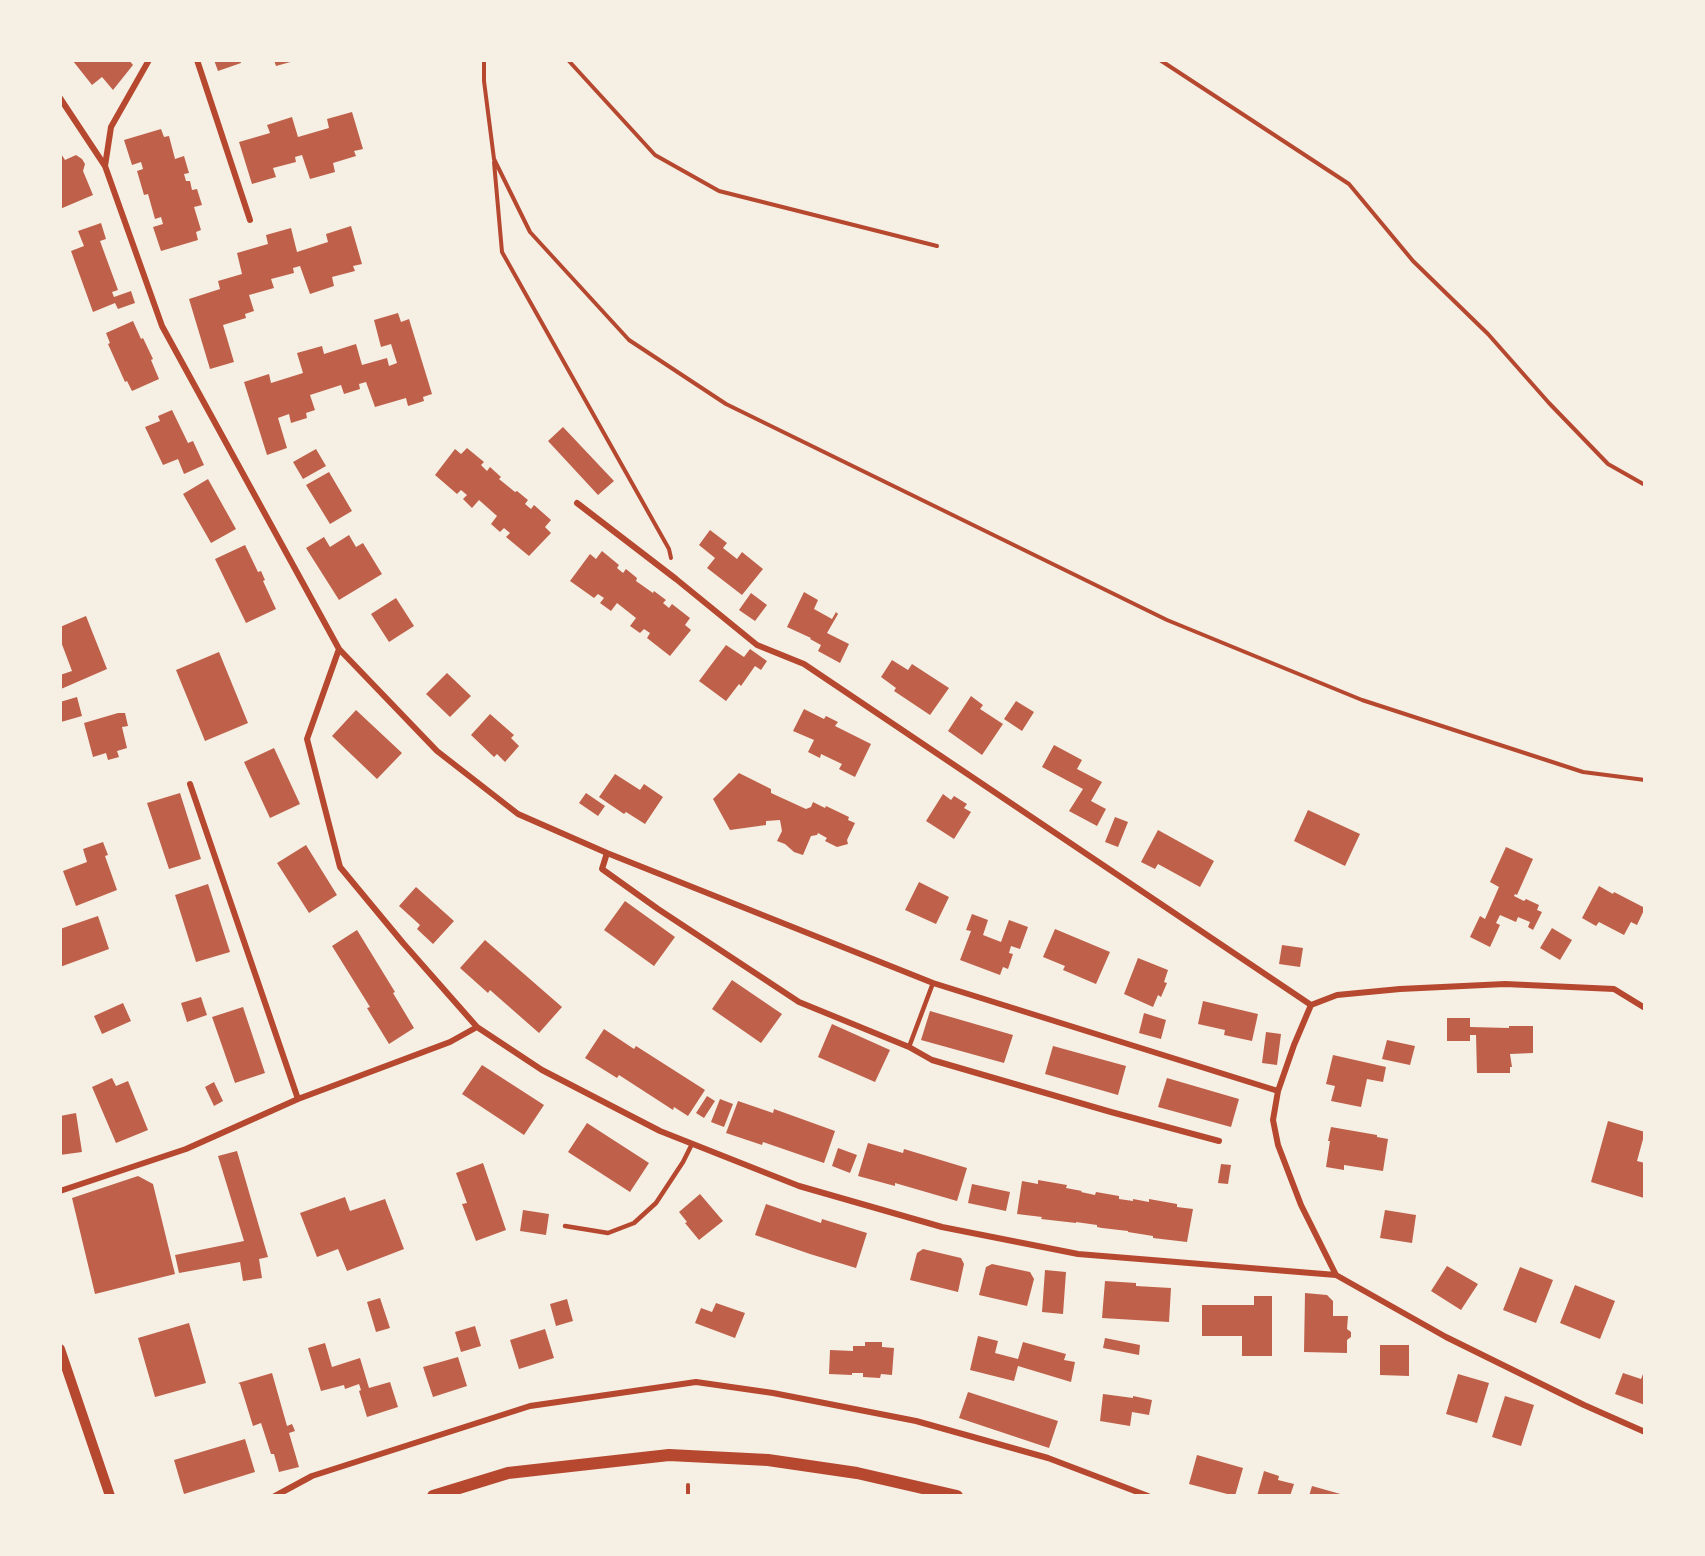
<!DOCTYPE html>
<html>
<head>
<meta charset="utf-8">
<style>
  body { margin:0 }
  #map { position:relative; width:1705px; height:1556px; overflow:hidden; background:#f6efe4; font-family:Manrope,sans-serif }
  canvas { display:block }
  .frame { position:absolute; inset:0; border:62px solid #f6efe4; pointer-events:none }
</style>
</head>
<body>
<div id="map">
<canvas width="1705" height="1556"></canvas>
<div class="frame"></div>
</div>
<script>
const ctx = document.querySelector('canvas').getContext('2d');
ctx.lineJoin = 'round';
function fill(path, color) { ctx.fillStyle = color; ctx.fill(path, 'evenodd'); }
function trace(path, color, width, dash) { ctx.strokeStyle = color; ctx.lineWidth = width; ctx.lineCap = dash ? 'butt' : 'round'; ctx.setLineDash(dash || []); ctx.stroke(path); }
fill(new Path2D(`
  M74 60H129L133 65 113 90 102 77 92 85 73 61Z
  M214 60H240L241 63 218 71Z
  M274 60H294V61L276 66Z
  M352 112 363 149 354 151 356 156 333 163 335 172 310 179 302 155 295 157 296 162 273 168 276 177 252 184 239 142 270 133 267 125 292 117 298 137 329 128 327 119Z
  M161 129 164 137 169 136 175 159 184 156 189 173 184 174 186 181H190L192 190 197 189 202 205 194 207 201 230 196 232 198 240 161 251 153 227 163 224 161 217 155 219 148 194 144 195 137 171 143 169 141 162 132 165 124 140Z
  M60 152 65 160 76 155 82 159 85 164 83 171 93 195 60 209Z
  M101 223 106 239 100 241 118 290 112 292 114 297 131 291 135 303 118 309 115 303 93 312 71 251 84 246 78 231Z
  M351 226 362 264 353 266 355 271 332 277 334 286 310 294 300 266 293 268 294 273 271 279 274 288 249 295 254 311 245 314 246 318 223 325 234 362 210 369 189 299 220 289 218 281 242 274 237 253 268 244 266 235 291 228 297 252 328 242 326 234Z
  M398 313 401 322 409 319 432 394 423 397 424 401 408 406 406 398 375 407 366 382 359 384 360 389 344 394 341 385 310 395 315 410 306 413 307 418 291 423 289 414 278 418 287 448 267 455 244 382 269 374 271 383 303 373 297 353 322 346 324 354 356 344 362 365 387 358 389 366 397 363 391 344 381 347 374 320Z
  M133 321 141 339 143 338 153 359 151 360 159 379 132 391 127 381 125 382 108 344 110 343 106 333Z
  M172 410 188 443 193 441 204 465 184 474 178 459 163 465 145 427 160 421 158 416Z
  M563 427 614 481 598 495 548 441Z
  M467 448 484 462 481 465 487 471 490 467 501 477 499 479 515 492 517 491 528 500 525 504 531 509 534 505 551 520 545 527 551 533 529 556 506 537 510 533 504 528 500 532 491 524 497 516 479 500 472 508 463 499 467 495 461 490 457 494 435 475 455 449 461 454Z
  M316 449 326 466 303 479 293 462Z
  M329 472 352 511 330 524 306 485Z
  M208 479 236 529 211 543 183 494Z
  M710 530 727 543 723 548 737 559 742 552 763 569 742 595 707 568 715 558 699 545Z
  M349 535 356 547 363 543 382 574 339 600 306 548 324 537 330 547Z
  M245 545 258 572 261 571 265 580 263 581 276 609 246 623 215 559Z
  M602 551 619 565 617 568 623 573 626 569 637 578 636 581 653 593 654 591 666 600 663 603 669 608 672 604 690 618 685 625 691 630 670 656 647 638 650 633 644 629 640 633 630 626 636 618 617 603 611 611 600 603 604 598 598 594 594 598 570 581 590 554 596 559Z
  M804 592 818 600 814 609 832 619 836 612 838 614 827 633 849 644 840 663 818 651 821 645 810 639 811 638 787 627Z
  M751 593 767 605 755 621 739 610Z
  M396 598 414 626 389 642 371 614Z
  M86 616 107 669 61 689 60 675 72 671 60 639V627Z
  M726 645 744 657 750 649 767 661 761 670 755 666 741 686 739 684 726 701 699 681Z
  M219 652 248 723 205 741 176 670Z
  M892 660 908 670 912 664 949 688 930 715 894 691 896 688 881 677Z
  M447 673 471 696 450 717 426 694Z
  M971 696 983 705 980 709 1003 724 982 755 948 731Z
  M77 697 82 716 61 722 60 702Z
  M1016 701 1034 712 1022 731 1004 719Z
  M804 709 824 719 826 716 838 722 835 726 871 744 855 777 839 769 842 764 821 754 820 758 808 752 814 740 793 731Z
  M356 710 402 753 377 779 332 736Z
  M118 713H125L128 726 122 727 127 748 117 751 119 757 108 760 106 753 93 757 84 723Z
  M490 714 514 735 511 738 519 746 505 762 497 754 494 757 471 735Z
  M1054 745 1082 760 1077 769 1102 782 1091 801 1106 809 1097 826 1069 811 1083 789 1042 767Z
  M274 748 300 804 270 818 244 762Z
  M739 773 771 789V793L806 809 811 807 813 802 825 808 826 806 849 817 848 820 855 823 847 840 848 844 837 847 825 841 827 838 818 833 817 835 811 836 803 855 794 852 785 844 777 841 782 831 780 820 766 821V825L730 830 713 799Z
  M615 774 640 790 644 784 663 797 645 824 626 812 624 814 599 797Z
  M180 793 201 859 169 869 147 803Z
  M586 793 605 806 598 816 579 803Z
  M943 794 951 800 954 796 967 804 964 808 971 812 954 839 926 821Z
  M1308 810 1360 834 1345 866 1294 841Z
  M1115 817 1128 822 1118 847 1105 842Z
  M1158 830 1214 861 1200 887 1158 864 1155 869 1141 862Z
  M103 842 108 855 105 856 117 890 76 906 63 871 87 862 83 849Z
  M306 845 337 895 309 913 277 863Z
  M1506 847 1533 859 1517 895 1515 894 1514 896 1524 901 1526 899 1539 905 1537 910 1542 912 1533 930 1528 927 1530 922 1518 917 1516 922 1500 915 1496 923 1500 925 1490 947 1470 937 1480 916 1485 919 1499 887 1490 882Z
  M919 882 949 897 936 924 905 910Z
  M208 884 230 952 196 962 175 895Z
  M1599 886 1613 894 1614 892 1645 908 1637 925 1631 922 1624 935 1599 922 1596 926 1582 918Z
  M416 887 454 921 433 944 417 929 420 925 399 906Z
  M625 901 675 937 654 966 604 930Z
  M972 914 988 920 983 935 1001 942 1009 920 1028 927 1020 949 1011 946 1009 953 1013 954 1008 969 1003 967 1000 975 960 960 971 931 966 930Z
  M98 916 109 949 60 967V929Z
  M1552 928 1572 940 1560 960 1540 948Z
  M1055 929 1110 952 1096 984 1063 970 1065 966 1043 957Z
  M357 930 395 992 393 993 414 1028 389 1044 367 1008 370 1007 332 946Z
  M485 940 562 1007 539 1033 490 990 488 993 460 968Z
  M1282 945 1303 948 1300 967 1279 964Z
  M1138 958 1168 970 1164 982 1167 983 1161 997 1158 995 1153 1007 1124 994Z
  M732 980 782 1014 761 1043 712 1009Z
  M201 997 207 1015 187 1022 181 1003Z
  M1203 1001 1258 1014 1252 1041 1224 1035 1225 1030 1198 1024Z
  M123 1003 131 1021 102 1034 94 1016Z
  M243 1007 265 1073 235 1083 212 1017Z
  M930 1011 1013 1035 1004 1063 921 1040Z
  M1144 1013 1166 1020 1161 1039 1139 1033Z
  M1447 1018H1470V1027L1509 1028V1026H1533V1053L1510 1054 1512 1067H1510V1073H1477L1476 1035H1470V1041H1447Z
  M832 1024 890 1050 875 1082 818 1057Z
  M604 1029 634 1049 636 1046 705 1090 688 1116 674 1107 673 1110 619 1075 617 1078 585 1058Z
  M1266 1032 1281 1034 1277 1065 1262 1063Z
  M1387 1040 1415 1046 1410 1065 1382 1059Z
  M1053 1046 1126 1066 1118 1095 1045 1074Z
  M1333 1055 1386 1067 1383 1082 1367 1079 1361 1107 1331 1101 1335 1086 1326 1084Z
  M482 1065 544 1105 524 1135 462 1094Z
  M112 1078 116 1086 128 1081 148 1130 116 1143 92 1087Z
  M1167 1078 1239 1099 1231 1127 1158 1107Z
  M214 1082 223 1101 214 1106 205 1087Z
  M707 1096 715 1101 704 1118 696 1113Z
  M720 1099 733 1104 724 1127 711 1122Z
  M738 1101 773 1113 774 1109 835 1131 824 1163 763 1142 762 1145 726 1133Z
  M76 1113 82 1152 60 1155V1116Z
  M1608 1121 1645 1132 1637 1161 1645 1163 1644 1198 1591 1182Z
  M587 1123 649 1163 630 1192 568 1152Z
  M1331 1127 1377 1135V1137L1388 1139 1383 1171 1344 1165V1170L1326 1167 1330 1141H1328Z
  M868 1143 903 1153 904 1149 967 1168 957 1201 895 1183V1186L858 1176Z
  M838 1148 857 1155 850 1173 832 1166Z
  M237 1151 268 1257 259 1259 262 1278 243 1281 240 1262 179 1273 175 1255 244 1241 218 1156Z
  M483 1163 506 1230 476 1241 462 1204 467 1203 456 1173Z
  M1221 1164 1231 1165 1228 1184 1218 1183Z
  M138 1176 153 1184 175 1274 95 1294 72 1198Z
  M1038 1180 1067 1185 1066 1188 1082 1191 1081 1192 1095 1195 1096 1192 1119 1196V1199L1133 1201V1199L1149 1202V1199L1177 1204V1207L1193 1209 1187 1242 1153 1238V1236L1128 1232V1231L1102 1228 1097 1227V1225L1076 1222V1223L1041 1219 1042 1217 1017 1214 1022 1181 1038 1184Z
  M972 1184 1010 1192 1006 1211 968 1203Z
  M700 1194 723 1221 699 1240 685 1223 687 1222 679 1212Z
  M345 1197 350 1211 385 1199 404 1249 347 1271 338 1249 317 1257 300 1213Z
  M766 1204 821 1223 822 1219 867 1233 856 1268 810 1254 755 1235Z
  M523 1210 549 1214 546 1235 520 1231Z
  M1385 1210 1416 1215 1412 1243 1380 1238Z
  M923 1249 961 1258 964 1264 958 1292 910 1280 917 1253Z
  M992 1264 1030 1272 1034 1279 1027 1306 979 1295 986 1267Z
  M1447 1266 1478 1284 1461 1310 1431 1291Z
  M1520 1267 1553 1280 1536 1323 1503 1310Z
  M1045 1270 1066 1272 1063 1314 1042 1312Z
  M1105 1281 1136 1283V1286L1171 1288 1169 1322 1102 1318Z
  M1575 1285 1615 1301 1600 1339 1560 1323Z
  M1305 1293 1327 1295 1333 1301V1316H1348L1347 1329 1351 1332V1337L1347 1340V1353L1304 1352Z
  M1254 1296H1272V1356H1242V1336H1202V1305H1254Z
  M380 1298 390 1328 376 1332 367 1302Z
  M567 1299 573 1321 556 1326 550 1304Z
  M716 1303 745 1313 735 1338 695 1323 701 1308 712 1312Z
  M189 1323 206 1383 155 1397 138 1338Z
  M475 1326 481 1346 461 1352 455 1332Z
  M545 1329 554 1358 519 1369 510 1340Z
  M978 1336 998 1341 995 1353 1018 1359 1023 1342 1066 1354 1064 1360 1075 1362 1071 1382 1018 1366 1014 1381 970 1370Z
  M1105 1338 1140 1345 1139 1355 1103 1348Z
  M865 1342H882V1347L894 1348 892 1375 881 1374 880 1378 863 1377V1373H852V1375L829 1374 830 1350 853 1351V1346H865Z
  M325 1343 332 1367 360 1358 369 1388 390 1382 398 1407 367 1417 359 1391 361 1390 359 1384 345 1389 344 1385 321 1391 308 1348Z
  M1380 1345H1409V1376L1380 1375Z
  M458 1357 467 1386 433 1397 423 1367Z
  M1645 1369V1405L1615 1394 1623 1373 1641 1379Z
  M272 1373 287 1426 292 1424 295 1431 289 1433 299 1467 279 1472 274 1454H271L261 1423 253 1426 240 1384 238 1383Z
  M1458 1374 1489 1383 1477 1423 1446 1414Z
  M968 1392 1058 1421 1049 1448 959 1418Z
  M1103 1394 1133 1398V1396L1152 1400 1149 1415 1132 1412 1130 1426 1100 1421Z
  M1505 1396 1534 1405 1521 1446 1492 1437Z
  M245 1439 255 1472 184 1494 174 1460Z
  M1197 1455 1243 1468 1235 1496 1189 1484Z
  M1264 1471 1279 1476 1278 1480 1294 1484 1290 1496H1257Z
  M1312 1486 1344 1495V1496H1309Z`), '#bf614a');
trace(new Path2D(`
  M484 60V81L494 159 530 232 629 340 726 404 1167 620 1362 700 1583 772 1645 780
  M568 60 655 155 719 191 937 246
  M1160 60 1349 184 1413 261 1488 334 1549 403 1608 464 1645 485
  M494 162 502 252 669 549 671 558
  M688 1485V1496`), '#b5482f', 4);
trace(new Path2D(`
  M909 1047 933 983
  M565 1226 608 1233 634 1223 656 1203 683 1162 692 1144`), '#b5482f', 4.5);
trace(new Path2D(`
  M197 60 250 220
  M60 98 105 166 162 326 339 649 437 751 518 814 607 853 933 983 1278 1091
  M105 166 111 127 149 60
  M577 503 676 579 757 645 804 664 1311 1005
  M339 649 307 739 340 867 403 943 477 1027 542 1070 660 1131 799 1186 942 1227 1078 1254 1336 1275
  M190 784 298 1099
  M607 853 602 869 658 909 799 1002 909 1047 932 1060 1111 1112 1219 1141
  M1645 1008 1614 989 1505 984 1400 989 1337 995 1311 1005 1294 1045 1278 1091 1273 1120 1278 1145 1301 1205 1336 1275 1446 1337 1584 1405 1645 1432
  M60 1191 186 1149 298 1099 450 1042 477 1027
  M275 1496 312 1476 530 1406 696 1382 773 1393 916 1421 1048 1458 1148 1496`), '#b5482f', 6);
trace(new Path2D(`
  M60 1349 110 1496`), '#b5482f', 10);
trace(new Path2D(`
  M433 1496 508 1473 669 1455 768 1460 857 1473 957 1496`), '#b5482f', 12);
</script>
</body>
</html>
